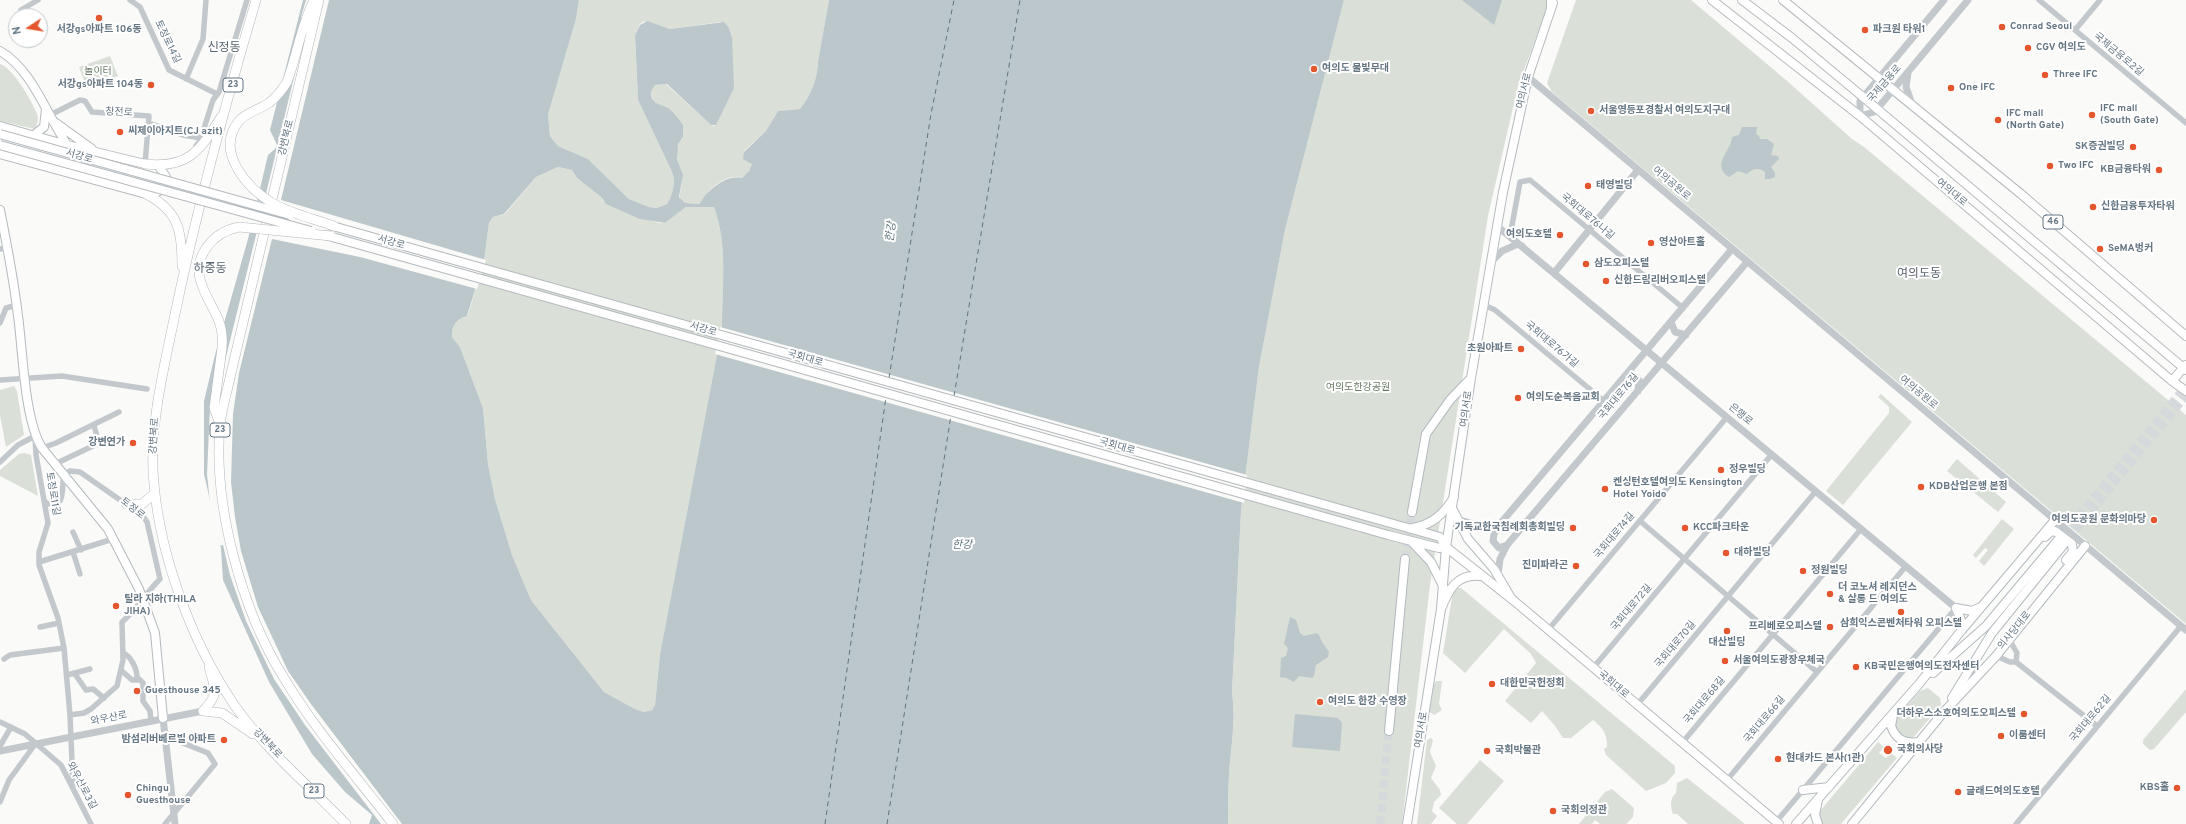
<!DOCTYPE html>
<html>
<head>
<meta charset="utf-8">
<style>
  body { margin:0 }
  #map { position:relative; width:2186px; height:824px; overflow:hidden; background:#fafaf8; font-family:Overpass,sans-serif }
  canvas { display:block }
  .north { position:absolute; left:8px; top:8px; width:40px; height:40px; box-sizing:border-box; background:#fff; border:1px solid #c1c8cd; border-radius:50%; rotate:258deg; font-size:11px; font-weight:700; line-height:16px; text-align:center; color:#657683 }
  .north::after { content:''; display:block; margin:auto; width:14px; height:18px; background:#e4572e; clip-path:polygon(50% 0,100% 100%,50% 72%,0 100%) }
</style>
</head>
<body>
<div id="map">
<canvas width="2186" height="824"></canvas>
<div class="north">N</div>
</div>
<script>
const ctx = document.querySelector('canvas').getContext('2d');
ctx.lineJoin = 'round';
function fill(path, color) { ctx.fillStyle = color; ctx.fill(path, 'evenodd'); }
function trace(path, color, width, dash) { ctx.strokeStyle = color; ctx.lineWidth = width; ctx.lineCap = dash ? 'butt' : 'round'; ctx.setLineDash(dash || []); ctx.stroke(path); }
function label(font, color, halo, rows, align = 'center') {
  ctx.font = font + ' Overpass,"Noto Sans KR",sans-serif'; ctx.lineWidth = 4; ctx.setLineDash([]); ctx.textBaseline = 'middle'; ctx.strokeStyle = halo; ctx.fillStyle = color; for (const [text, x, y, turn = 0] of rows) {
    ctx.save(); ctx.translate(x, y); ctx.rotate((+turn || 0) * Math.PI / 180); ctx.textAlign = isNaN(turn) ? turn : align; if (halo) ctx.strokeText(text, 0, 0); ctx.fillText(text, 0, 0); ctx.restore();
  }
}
fill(new Path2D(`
  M579 0H829L818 61C818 77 811 96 800 109L778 111 766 131 744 151 752 164 749 171 742 178C730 173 714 185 706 194 703 197 702 201 699 204L685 203 680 199C679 192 683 184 682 176 682 162 668 155 683 137L665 107 653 101 651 92 655 85 666 84 711 125 715 126 732 37 729 28 720 22 670 29 644 21 640 24 635 35 638 100 672 172C676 182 673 194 667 204L657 208 649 207 629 199 588 159 558 146 550 136 548 115 576 19Z
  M1344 0H1550L1518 86 1488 216 1430 585 1402 824H1228C1228 808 1228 791 1229 775 1231 746 1236 720 1232 692L1241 511 1259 367 1285 230Z
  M1576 0H1691L1786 80 1852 139 1864 147 2186 415V624L1552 92 1547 83Z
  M110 56 118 76 87 88 79 67Z
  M0 64C13 68 32 101 37 114 39 119 37 125 35 129L0 121Z
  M558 167 572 170 577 178 601 197 603 201 642 218 659 223H665L686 207H714C728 245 722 288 722 328L660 654 655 705 652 710 644 712 635 709 604 692 531 600 512 555 495 499 488 464 483 408 460 347 452 337C451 325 457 320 468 315L484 261 489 223 493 217 505 214 536 177Z
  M14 386 17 391 24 435 6 447 0 415V390Z
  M1881 394 1912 422 1843 505 1826 491 1889 413V407L1878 397Z
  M25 453 31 455 38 496 0 476V470L19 454Z
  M1957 459 2006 502 1998 512 1947 471Z
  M2002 519 2014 529 1984 566 1979 561 1988 550 1985 548 1976 558 1973 555Z
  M1457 588H1461L1675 766V773L1666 783 1646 791 1606 755 1604 749 1607 747C1607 733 1603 728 1593 720L1571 738H1563L1555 726 1542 711 1531 723 1505 701 1536 663 1531 654 1504 629 1465 673 1443 653 1453 591Z
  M1436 681H1442L1439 704 1442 710 1434 715 1430 712C1429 701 1429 690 1436 681Z
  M1928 688 1940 698 1941 705 1913 738 1910 740 1903 738 1894 729 1897 717 1920 691Z
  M2186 689V712L2154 749 2150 750 2143 744V740Z
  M1431 738 1433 740 1430 752 1436 766 1431 778 1440 790 1441 795 1434 802 1432 811 1437 816 1431 824H1417L1427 740Z
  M1878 742 1884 747 1879 753 1886 758 1891 753 1897 758 1841 824H1822L1819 816 1820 811Z
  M1480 760 1504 781 1467 824H1457L1439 808Z
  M1687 778 1745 824H1688L1677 814H1673C1670 806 1670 798 1676 793L1677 783Z
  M1612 789 1634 808 1633 817 1626 824H1600L1595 820 1592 824H1579L1605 792Z`), '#dadfd7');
fill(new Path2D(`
  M303 0H579L576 19 548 115 550 136 558 146 588 159 629 199 649 207 657 208 667 204C673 194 676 182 672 172L638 100 635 35 640 25 647 21 670 29 724 22 729 28 732 37 734 88 716 125H711L667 84 655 85 651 92C651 105 660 103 668 108 674 112 679 120 683 125V137L678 144 677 159 683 175 679 197 685 203 699 204C702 201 703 197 706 194 715 185 730 174 742 178L749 171 752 164 743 159 744 152 766 131 778 111 800 109C811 96 818 77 818 61L829 0H1344L1285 230 1259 367 1241 511 1232 692C1236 720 1231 746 1229 775 1228 791 1228 808 1228 824H369L372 815 345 792 312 754 269 682 223 580 221 549 204 474V401L215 355 248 239 268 155 275 149 277 145 270 130ZM558 167 572 170 577 178 601 197 606 204 640 219 665 223 686 207H714C728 245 722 288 722 328L660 654 655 705 652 710 644 712 635 709 604 692 531 600 512 555 495 499 488 464 483 408 460 347 452 337C451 326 457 319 467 316L484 261 489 223 493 217 504 214 536 177Z
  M1462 0H1502L1494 25Z
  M1742 127H1757L1756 134 1759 136 1760 139H1767L1774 144 1771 155 1778 156 1779 159 1771 167 1775 173V177L1770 179H1765V172C1758 167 1753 169 1747 174L1738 171 1729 177C1710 165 1732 150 1732 137L1739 135Z
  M1290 617 1296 620 1300 633 1304 636 1317 633 1319 635 1322 642 1329 652 1328 657 1316 665 1314 676 1312 678 1299 676 1294 682 1286 678 1280 677 1281 658 1286 656 1288 648 1284 644Z
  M1295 714 1338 718 1342 723 1340 751 1292 747Z`), '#bbc7cb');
fill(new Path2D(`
  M306 0H329L281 200 486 260 477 289 360 257 272 239 239 373 233 414 231 482 235 517 241 551 258 607 288 671 311 704 402 824H381L305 725 274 679 246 621 230 575 223 545 218 546 211 512 207 474 210 408 223 369 257 231 249 225 255 200 264 202 308 19 301 17Z
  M720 327 1247 475 1244 503 715 354Z`), '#fafaf8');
trace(new Path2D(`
  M889 378 931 114 954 0
  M954 396 1020 0
  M825 824 886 397
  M887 824 951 415`), '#60757c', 1, [5, 4]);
trace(new Path2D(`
  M2063 535 2186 386
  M2068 539 2186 396
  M1405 559 1412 512
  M1380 824 1389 731`), '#d5d9db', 8, [8, 4]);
const secondary = new Path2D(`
  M0 51C25 65 40 97 53 121
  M0 210C7 245 14 280 18 316 23 351 24 419 42 448L108 529 139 589 155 633 163 718
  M1453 510 1468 539 1494 569 1511 598
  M1412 512 1426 434 1450 400 1471 378
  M2045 537 2050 532 2055 531 2072 544 2073 552 2066 560
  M1956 608 1972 611 1981 607
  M1956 608 1961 620V631
  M1933 673 1986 626 2058 540
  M1952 698 1992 633 2064 544
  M1893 715 1891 726C1896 740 1905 744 1919 742
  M1389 731 1405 559
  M1803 790 1829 787
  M1407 824 1441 609 1446 547 1471 378 1503 192 1528 77 1553 3
  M1796 824 1919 684 1961 631 2055 520
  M1818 824 1815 815 1818 800
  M1852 824 1942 714 1996 656 2085 546`);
const primary = new Path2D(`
  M1712 0 1860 116 2172 381 2186 391
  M1742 0 1792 38 1863 97 2186 370
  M1783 0 2021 194 2186 336
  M1551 8V0
  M53 121 67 145 88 171
  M56 123 92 149
  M0 126 67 145 145 164
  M34 135 44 127 46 109
  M0 154 146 194C160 194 162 190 166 177L158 165
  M782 352 1440 537 1446 547 1513 600 1779 824
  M780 363 1388 535 1439 548 1446 547
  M2172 381 2186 365
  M1412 528C1432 525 1444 514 1454 497
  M1411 541 1431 562 1444 588
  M1441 609C1449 589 1457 573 1481 576`);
const trunk = new Path2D(`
  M256 0C225 105 196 212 174 319 164 368 151 419 153 470 157 549 190 640 235 706 266 750 308 785 346 824
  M319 0 229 382C226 396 221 412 220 426 213 506 242 611 284 678 315 730 356 776 393 824
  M287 82C297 55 301 26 314 0
  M145 164C188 169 200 151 221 117
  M146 194C179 211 182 231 182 266
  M220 424 214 408 222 348
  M126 504H142L155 493
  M203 711C220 693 215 690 209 667
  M203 711 222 713 253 734`);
trace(secondary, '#b3babf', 10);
trace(primary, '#b5babe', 10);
trace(trunk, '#b4b9bd', 10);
trace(new Path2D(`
  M130 0 140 7 169 70 217 94
  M2039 0 2186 123
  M21 10 38 0
  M2075 30 2100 0
  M186 79 203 39 206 0
  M50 115 80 100 85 101 92 112 149 116 145 164
  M149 123 183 135 201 138
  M196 146 200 141 213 100 219 92 247 0
  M1510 236 1520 182 1530 180 1683 308
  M0 249 7 248
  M1484 305 1495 310 1604 401
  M0 323 6 308 17 305
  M0 380 62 376 147 389
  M42 448 56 443 119 412
  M0 462 18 445 35 436 36 455 48 523 39 552V565L58 618 64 648 70 715 73 786
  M55 464 97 444V436L94 426
  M44 501 48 504 60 501C64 494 62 482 64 474L70 471 80 472 143 516 147 522 160 579C146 593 137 609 122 622L123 660 117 686 91 709 84 713 70 715
  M1640 521 1817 672
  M73 532 81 550
  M73 552 80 574
  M39 562 113 539
  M40 627 59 623
  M1548 630 1727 417
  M2009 639 2017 653 2016 662
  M123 653C131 656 137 669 137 677L143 683V701L150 711 151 721
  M1996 656 2010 662H2016L2097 726
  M4 659 10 655 64 648
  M1593 668 1772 454
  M122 671 132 680H140
  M75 674 86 690 93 689 104 698
  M67 675 90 669
  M1637 705 1816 491
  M0 722 25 734 61 765 91 824
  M1682 743 1861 529
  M0 746 11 727
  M1727 780 1906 566
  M0 802 9 780 36 743
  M1776 822 1956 608
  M165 824 215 764 208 753 165 736
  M2016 824 2181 626`), '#c3c8cc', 5.5);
trace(new Path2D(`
  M1944 0 1860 101V116L1874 112 1877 109 1968 0
  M1908 73 1906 87 1913 107
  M1528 77 2186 630
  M1497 226 1956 608
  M1491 262 1502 251 1518 244 1522 246
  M1554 273 1638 170
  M1671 322 1675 332 1686 335
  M1625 378 1632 375 1639 380 1638 391
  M1457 519 1483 527 1500 524
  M1507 545 1499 548 1493 541 1494 534 1500 524 1732 249
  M1498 575 1500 559 1507 545 1747 262
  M163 718 175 824
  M0 751 203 711`), '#c3c8cc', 7);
trace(secondary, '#fff', 8);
trace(primary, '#fff', 8);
trace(trunk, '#fff', 9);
const primaryBridge = new Path2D(`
  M0 134 290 215
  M0 145 311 231
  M329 225 782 352
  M325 235 780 363`);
const trunkBridge = new Path2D(`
  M287 82C282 90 277 97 269 103 259 110 246 112 238 122 215 153 248 189 274 204 292 214 315 219 334 226
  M222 348C225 319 210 309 202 285 191 257 213 232 239 227L331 236`);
trace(primaryBridge, '#b5babe', 10, []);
trace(trunkBridge, '#b4b9bd', 10, []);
trace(primaryBridge, '#fff', 8);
trace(trunkBridge, '#fff', 9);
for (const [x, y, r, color] of [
  [99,18,4,"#e4572e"],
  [2002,27,4,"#e4572e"],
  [1865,30,4,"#e4572e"],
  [2028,48,4,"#e4572e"],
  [1314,69,4,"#e4572e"],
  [2045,75,4,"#e4572e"],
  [151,85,4,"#e4572e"],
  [1951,88,4,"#e4572e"],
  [1591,111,4,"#e4572e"],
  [2092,115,4,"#e4572e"],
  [1998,120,4,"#e4572e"],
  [120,132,4,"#e4572e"],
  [2133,147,4,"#e4572e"],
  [2050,166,4,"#e4572e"],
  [2159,170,4,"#e4572e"],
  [1588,186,4,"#e4572e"],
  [2093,207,4,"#e4572e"],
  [1560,235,4,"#e4572e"],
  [1651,243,4,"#e4572e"],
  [2100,249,4,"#e4572e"],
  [1586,264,4,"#e4572e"],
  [1606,281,4,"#e4572e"],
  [1521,349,4,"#e4572e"],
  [1518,398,4,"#e4572e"],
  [133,443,4,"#e4572e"],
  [1721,470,4,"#e4572e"],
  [1921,487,4,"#e4572e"],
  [1605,489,4,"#e4572e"],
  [2154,520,4,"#e4572e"],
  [1573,528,4,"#e4572e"],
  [1685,528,4,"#e4572e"],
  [1726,553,4,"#e4572e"],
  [1576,566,4,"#e4572e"],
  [1803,571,4,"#e4572e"],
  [1830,594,4,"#e4572e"],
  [116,606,4,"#e4572e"],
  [1901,612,4,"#e4572e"],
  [1830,627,4,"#e4572e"],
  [1727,631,4,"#e4572e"],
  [1725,661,4,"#e4572e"],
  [1856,667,4,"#e4572e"],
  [1492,684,4,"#e4572e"],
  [137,691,4,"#e4572e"],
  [1320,702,4,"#e4572e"],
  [2024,714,4,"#e4572e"],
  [2001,736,4,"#e4572e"],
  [224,740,4,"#e4572e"],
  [1888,750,5,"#e4572e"],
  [1487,751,4,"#e4572e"],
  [1778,759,4,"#e4572e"],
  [2177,788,4,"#e4572e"],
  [1958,792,4,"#e4572e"],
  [128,795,4,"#e4572e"],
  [1553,811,4,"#e4572e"]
]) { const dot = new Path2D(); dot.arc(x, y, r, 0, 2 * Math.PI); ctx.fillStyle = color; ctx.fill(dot); trace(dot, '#fff', 1.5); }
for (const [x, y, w] of [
  [233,85,20],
  [2053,222,20],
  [220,430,20],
  [314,791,20]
]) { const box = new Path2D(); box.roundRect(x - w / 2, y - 7, w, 14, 3); ctx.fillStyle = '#fff'; ctx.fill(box); trace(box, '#657683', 1); }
label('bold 9px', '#657683', null, [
  ["23",233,85],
  ["46",2053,222],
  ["23",220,430],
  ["23",314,791]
]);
label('bold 10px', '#657683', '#fff', [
  ["Conrad Seoul",2010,27],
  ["서강gs아파트 106동",99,30,"center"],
  ["파크원 타워1",1873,30],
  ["CGV 여의도",2036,48],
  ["여의도 물빛무대",1322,69],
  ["Three IFC",2053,75],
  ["서강gs아파트 104동",143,85,"right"],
  ["One IFC",1959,88],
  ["IFC mall",2100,109],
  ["(South Gate)",2100,121],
  ["서울영등포경찰서 여의도지구대",1599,111],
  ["IFC mall",2006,114],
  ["(North Gate)",2006,126],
  ["씨제이아지트(CJ azit)",128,132],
  ["SK증권빌딩",2125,147,"right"],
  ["Two IFC",2058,166],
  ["KB금융타워",2151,170,"right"],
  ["태영빌딩",1596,186],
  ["신한금융투자타워",2101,207],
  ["여의도호텔",1552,235,"right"],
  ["영산아트홀",1659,243],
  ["SeMA벙커",2108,249],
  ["삼도오피스텔",1594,264],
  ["신한드림리버오피스텔",1614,281],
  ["초원아파트",1513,349,"right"],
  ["여의도순복음교회",1526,398],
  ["강변연가",125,443,"right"],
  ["정우빌딩",1729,470],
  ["켄싱턴호텔여의도 Kensington",1613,483],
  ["Hotel Yoido",1613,495],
  ["KDB산업은행 본점",1929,487],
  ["여의도공원 문화의마당",2146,520,"right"],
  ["기독교한국침례회총회빌딩",1565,528,"right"],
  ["KCC파크타운",1693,528],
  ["대하빌딩",1734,553],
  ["진미파라곤",1568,566,"right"],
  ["정원빌딩",1811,571],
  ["더 코노셔 레지던스",1838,588],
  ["& 살롱 드 여의도",1838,600],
  ["틸라 지하(THILA",124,600],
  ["JIHA)",124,612],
  ["삼희익스콘벤처타워 오피스텔",1901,624,"center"],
  ["프리베로오피스텔",1822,627,"right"],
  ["대산빌딩",1727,643,"center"],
  ["서울여의도광장우체국",1733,661],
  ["KB국민은행여의도전자센터",1864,667],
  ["대한민국헌정회",1500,684],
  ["Guesthouse 345",145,691],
  ["여의도 한강 수영장",1328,702],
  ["더하우스소호여의도오피스텔",2016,714,"right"],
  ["이룸센터",2009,736],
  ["밤섬리버베르빌 아파트",216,740,"right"],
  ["국회의사당",1897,750],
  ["국회박물관",1495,751],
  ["현대카드 본사(1관)",1786,759],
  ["KBS홀",2169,788,"right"],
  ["Chingu",136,789],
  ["Guesthouse",136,801],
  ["글래드여의도호텔",1966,792],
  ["국회의정관",1561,811]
], 'left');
label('10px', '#657683', '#fff', [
  ["토정로14길",167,42,64],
  ["국제금융로2길",2118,55,40],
  ["국제금융로",1885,84,-49],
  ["여의서로",1525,91,-77],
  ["창전로",119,113,2],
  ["강변북로",287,138,-77],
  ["서강로",79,157,16],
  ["여의공원로",1671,184,40],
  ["여의대로",1951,193,40],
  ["국회대로76나길",1587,217,40],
  ["서강로",391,243,16],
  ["서강로",703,330,16],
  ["국회대로76가길",1551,345,40],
  ["국회대로",805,359,16],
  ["여의공원로",1918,393,40],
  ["국회대로76길",1619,397,-50],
  ["여의서로",1467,409,-82],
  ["은행로",1740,415,40],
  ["강변북로",155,436,-86],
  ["국회대로",1117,447,16],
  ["토정로11길",52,494,80],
  ["토정로",132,509,38],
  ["국회대로74길",1615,536,-50],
  ["국회대로72길",1632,608,-50],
  ["의사당대로",2015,631,-51],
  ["국회대로70길",1676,645,-50],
  ["국회대로",1613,685,40],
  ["국회대로68길",1705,701,-50],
  ["와우산로",109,719,-11],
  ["국회대로62길",2091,719,-50],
  ["국회대로66길",1765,720,-50],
  ["여의서로",1422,730,-81],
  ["강변북로",267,744,47],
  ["와우산로3길",81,786,62]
]);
label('10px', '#687a64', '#fff', [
  ["놀이터",98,72],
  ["여의도한강공원",1358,388]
]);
label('italic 11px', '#60757c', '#fff', [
  ["한강",892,232,-84],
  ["한강",962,546]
]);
label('12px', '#57646e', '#fff', [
  ["신정동",224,49],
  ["하중동",210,270],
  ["여의도동",1919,275]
]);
</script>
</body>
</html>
